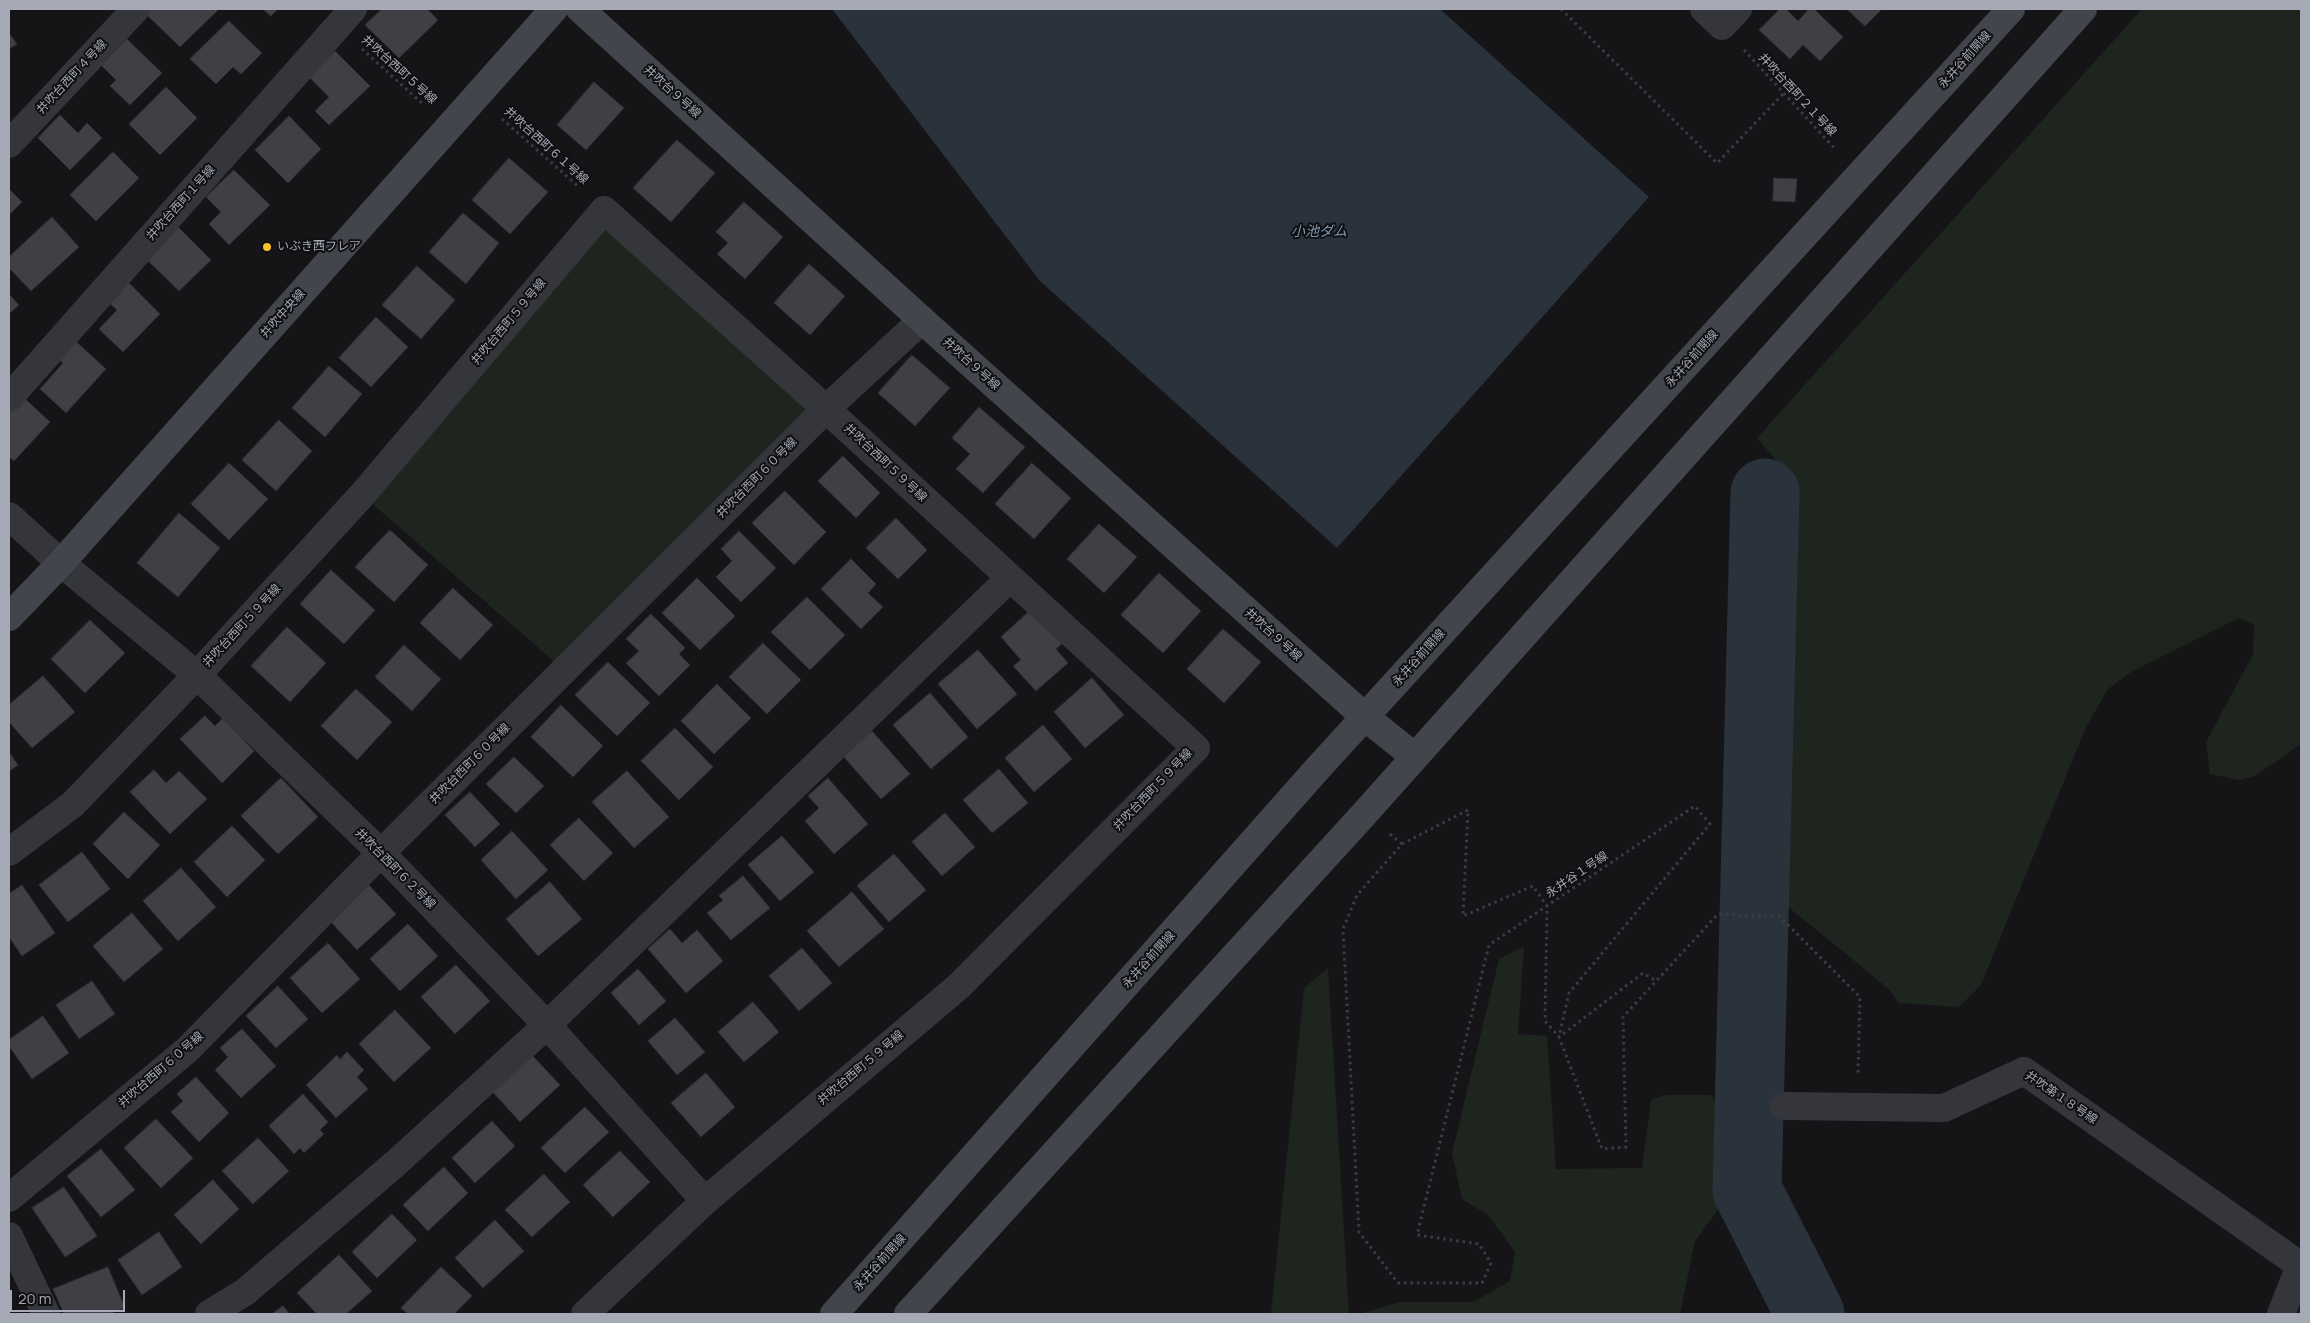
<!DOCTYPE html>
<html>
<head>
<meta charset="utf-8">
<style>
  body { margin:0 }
  #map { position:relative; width:2310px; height:1323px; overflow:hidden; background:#151517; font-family:Manrope,sans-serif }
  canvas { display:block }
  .frame { position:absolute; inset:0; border:10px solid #a6aab7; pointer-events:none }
  .scale { position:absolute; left:10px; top:1290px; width:115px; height:22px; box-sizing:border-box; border:2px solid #a6aab7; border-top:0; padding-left:6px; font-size:15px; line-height:18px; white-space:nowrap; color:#a6aab7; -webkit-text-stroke:4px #101012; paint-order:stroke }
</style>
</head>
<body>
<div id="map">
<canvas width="2310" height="1323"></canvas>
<div class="frame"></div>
<div class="scale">20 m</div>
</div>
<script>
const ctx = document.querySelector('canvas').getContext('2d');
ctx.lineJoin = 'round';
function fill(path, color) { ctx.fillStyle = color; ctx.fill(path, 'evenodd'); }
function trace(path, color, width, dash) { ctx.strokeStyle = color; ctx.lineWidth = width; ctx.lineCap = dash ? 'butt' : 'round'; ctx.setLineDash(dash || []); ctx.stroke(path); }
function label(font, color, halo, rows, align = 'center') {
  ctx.font = font + ' Manrope,"Noto Sans JP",sans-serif'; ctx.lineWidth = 4; ctx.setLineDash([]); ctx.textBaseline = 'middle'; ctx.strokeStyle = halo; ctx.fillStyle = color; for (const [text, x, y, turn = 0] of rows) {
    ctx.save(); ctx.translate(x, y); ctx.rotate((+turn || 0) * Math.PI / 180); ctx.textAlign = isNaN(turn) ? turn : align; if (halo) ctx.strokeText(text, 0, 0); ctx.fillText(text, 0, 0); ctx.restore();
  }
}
fill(new Path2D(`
  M2142 9H2301V744L2255 776 2239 780 2210 774 2206 742 2253 654 2254 625 2239 618 2131 672 2108 689 2086 727 1981 985 1959 1007 1898 1003 1890 990 1771 893 1785 471 1757 438Z
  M604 210 826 409 564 670 362 495Z
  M1524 946 1518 1034 1547 1036 1556 1169 1642 1168 1651 1100 1665 1095H1711L1725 1119 1730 1194 1695 1241 1680 1314H1359L1400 1302H1473L1510 1281 1515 1252 1488 1215 1462 1199 1452 1153 1499 959Z
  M1328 968 1349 1314H1271L1304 988Z`), '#1d251e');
fill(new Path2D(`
  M832 9H1440L1649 197 1337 548 1040 281Z`), '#2a323b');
trace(new Path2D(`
  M1765 493 1747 1190 1810 1314`), '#2a323b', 69);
const building = new Path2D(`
  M150 9H217L218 10 180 47 145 13Z
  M263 9H278L271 16Z
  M382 9H427L438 20 399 58 365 25Z
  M1780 9H1786L1798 21 1809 9H1814L1843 37 1820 61 1803 45 1790 59 1759 30Z
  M1847 9H1882L1865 26Z
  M229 21 262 53 241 74 233 67 216 84 190 59Z
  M9 33 17 44 9 49Z
  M127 39 162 73 130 105 110 86 116 80 101 65Z
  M335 51 370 86 329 125 315 111 329 97 309 77Z
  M594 82 624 108 586 150 557 125Z
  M166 87 197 118 160 155 129 124Z
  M60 115 78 133 87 123 102 138 70 170 38 138Z
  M289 116 321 149 288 183 255 150Z
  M677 140 715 173 671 222 633 188Z
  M113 152 139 178 96 221 70 195Z
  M509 158 548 192 510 234 472 200Z
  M234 170 270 205 229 245 209 224 221 212 206 197Z
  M1774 178 1797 179 1795 202 1773 201Z
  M9 189 22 202 9 215Z
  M744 202 783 237 745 279 717 254 728 243 716 232Z
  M463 213 499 243 466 284 429 252Z
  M52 217 79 247 31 291 9 268V257Z
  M178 227 211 260 179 291 146 259Z
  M809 264 845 296 810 335 774 303Z
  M417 266 455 300 421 339 382 305Z
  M127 281 160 314 123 352 99 329 117 310 107 301Z
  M9 294 19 305 9 314Z
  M376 317 408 347 371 387 339 358Z
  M71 337 106 369 66 413 40 389 63 363 54 355Z
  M912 355 950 388 915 426 878 393Z
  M329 366 362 394 325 437 292 408Z
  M22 396 50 422 14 461 9 457V409Z
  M979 407 1025 447 983 493 956 469 970 454 952 438Z
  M279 420 312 451 276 491 242 460Z
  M843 456 880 493 856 518 818 481Z
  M229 463 268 499 229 540 191 504Z
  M1032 463 1071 498 1034 539 995 504Z
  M785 491 826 532 794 565 752 523Z
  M179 513 220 548 178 597 137 563Z
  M896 518 927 550 898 579 866 548Z
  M1099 524 1137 557 1104 593 1067 559Z
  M390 530 428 565 394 602 355 567Z
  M739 531 776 568 741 602 716 577 732 561 721 549Z
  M851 559 876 584 868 593 883 607 861 629 821 589Z
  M331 570 375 610 344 644 300 604Z
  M1159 573 1201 611 1163 653 1121 615Z
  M697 578 735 616 700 650 662 613Z
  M453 588 493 625 460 660 420 623Z
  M807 597 845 635 810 670 771 632Z
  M1032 609 1062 644 1056 649 1068 663 1036 691 1013 666 1021 660 1001 637Z
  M651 614 685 648 679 654 690 665 659 696 626 663 639 651 626 639Z
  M90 620 125 653 85 693 51 659Z
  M287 627 326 663 290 702 251 666Z
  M1223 629 1261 662 1224 703 1187 669Z
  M763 643 801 680 767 714 729 677Z
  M404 645 441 679 412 711 375 677Z
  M978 650 1017 694 977 729 938 684Z
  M608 662 650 703 617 736 575 695Z
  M43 676 75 712 32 748 9 722V705Z
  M1092 678 1124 715 1085 748 1054 712Z
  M717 684 751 718 714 754 681 721Z
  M356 689 392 722 357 760 321 726Z
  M930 693 968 737 931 769 893 725Z
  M561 705 603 746 573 777 531 737Z
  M205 716 215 726 223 718 254 751 222 783 180 739Z
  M1043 725 1072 759 1034 792 1005 758Z
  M675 728 713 767 679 800 641 761Z
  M872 731 910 774 881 799 843 756Z
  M9 752 18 765 9 771Z
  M514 757 544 786 516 813 486 784Z
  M999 769 1028 803 992 833 963 800Z
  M154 770 166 783 179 771 207 799 170 834 130 792Z
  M627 771 669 817 634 848 592 802Z
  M281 778 318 817 278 854 241 816Z
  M828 778 868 824 834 854 805 821 819 808 808 796Z
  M470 792 500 824 475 847 445 815Z
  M124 812 160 845 128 879 93 844Z
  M945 813 975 847 942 876 912 842Z
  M579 818 613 853 584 881 550 845Z
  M232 826 265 860 227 897 194 862Z
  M512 831 548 870 516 899 481 860Z
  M782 836 814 872 780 901 748 865Z
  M82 852 110 889 68 922 39 885Z
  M894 854 926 890 889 922 857 886Z
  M181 868 216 907 178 941 143 901Z
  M743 876 770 908 731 940 707 913 723 900 719 896Z
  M550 882 582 919 538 956 506 919Z
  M368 884 396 914 357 950 329 920Z
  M22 885 55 933 22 956 9 937V894Z
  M852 892 884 929 839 967 807 931Z
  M132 913 163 949 124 982 93 946Z
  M408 924 438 956 400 991 370 959Z
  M670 929 682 943 697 930 723 961 686 993 648 949Z
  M328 943 360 979 322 1013 290 978Z
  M802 948 832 983 799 1011 769 976Z
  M456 965 490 1001 455 1034 421 997Z
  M638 969 666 1001 639 1025 611 993Z
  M92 981 115 1014 79 1039 56 1005Z
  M278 986 308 1019 276 1048 246 1016Z
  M753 1002 779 1032 744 1062 718 1032Z
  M395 1010 431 1048 394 1082 359 1044Z
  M43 1016 69 1053 32 1079 9 1046V1040Z
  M675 1018 705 1052 677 1075 648 1041Z
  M242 1029 276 1066 241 1098 215 1070 228 1057 220 1048Z
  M347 1052 364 1070 357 1077 368 1089 336 1118 306 1085 337 1055 340 1059Z
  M530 1053 560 1085 520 1122 491 1090Z
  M706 1073 735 1107 701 1137 671 1103Z
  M196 1077 229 1113 199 1142 171 1112 183 1101 177 1094Z
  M303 1094 328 1122 320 1130 324 1134 304 1153 300 1148 294 1154 269 1126Z
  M585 1107 609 1132 565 1173 541 1148Z
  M156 1119 193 1158 161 1188 124 1148Z
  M492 1121 515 1146 475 1183 452 1158Z
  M258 1138 289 1171 253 1204 222 1171Z
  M101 1149 135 1190 101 1217 67 1176Z
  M620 1151 650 1182 613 1217 583 1185Z
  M444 1167 468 1193 428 1231 403 1205Z
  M544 1174 570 1202 532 1237 505 1210Z
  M213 1180 239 1209 201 1244 174 1215Z
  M64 1187 97 1236 65 1257 32 1208Z
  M392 1214 417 1240 377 1278 352 1252Z
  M495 1220 524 1251 483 1288 455 1258Z
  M159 1232 182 1267 142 1295 118 1260Z
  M339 1255 372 1291 346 1314H317L297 1293Z
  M108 1267 125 1308 109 1314H64L53 1289Z
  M441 1267 472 1296 454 1314H408L401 1308Z
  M283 1306 290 1314H272Z`);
fill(building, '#3f3f44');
trace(building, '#2f2e33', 1);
trace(new Path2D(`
  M1561 9 1717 163 1784 93
  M362 49 424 105
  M1744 50 1836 150
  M502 119 580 188
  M1390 834 1402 844 1357 895 1343 929 1359 1232 1398 1283H1482L1491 1263 1479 1244 1417 1235 1489 945 1695 806 1710 824 1569 993 1559 1037 1602 1149 1626 1147 1623 1017 1718 914 1780 917 1860 997 1858 1073
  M1402 844 1468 810 1463 916 1533 886 1547 906 1545 1021 1559 1037 1643 973 1656 981`), '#3b3d43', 3, [2.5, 4]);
trace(new Path2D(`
  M1704 9 1722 26 1738 9
  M9 144 136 9
  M9 398 353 9
  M9 516 61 563 197 675 381 853 547 1025 705 1201
  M9 852 73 804 197 675 362 495 604 210 826 409 1196 748 959 986 705 1201 585 1314
  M1784 1106 1944 1108 2024 1071 2301 1266
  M9 1198 187 1050 381 853 826 409 922 320
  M9 1236 46 1314
  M209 1314 245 1292 396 1163 547 1025 1010 578
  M2281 1314 2301 1263`), '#35363c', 28);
trace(new Path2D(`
  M580 9 922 320 1365 717 1415 757
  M9 617 61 563 554 9
  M834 1314 1319 767 2011 9
  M908 1314 1365 813 2083 9`), '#43454c', 28);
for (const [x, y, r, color] of [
  [267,247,5,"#f7c42c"]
]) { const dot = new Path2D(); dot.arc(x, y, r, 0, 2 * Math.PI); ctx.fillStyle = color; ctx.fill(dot); trace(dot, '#101012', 2); }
label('12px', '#a6aab7', '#101012', [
  ["永井谷前開線",1965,60,-48],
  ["井吹台西町５号線",399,70,42],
  ["井吹台西町４号線",72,77,-47],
  ["井吹台９号線",672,92,42],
  ["井吹台西町２１号線",1797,95,47],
  ["井吹台西町６１号線",546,146,42],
  ["井吹台西町１号線",181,203,-48],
  ["井吹中央線",283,314,-48],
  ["井吹台西町５９号線",509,322,-50],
  ["永井谷前開線",1692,359,-48],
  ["井吹台９号線",971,364,42],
  ["井吹台西町５９号線",885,463,43],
  ["井吹台西町６０号線",757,478,-45],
  ["井吹台西町５９号線",242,626,-47],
  ["井吹台９号線",1273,635,42],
  ["永井谷前開線",1419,658,-48],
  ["井吹台西町６０号線",470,764,-45],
  ["井吹台西町５９号線",1153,790,-46],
  ["井吹台西町６２号線",395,869,45],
  ["永井谷１号線",1577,875,-34],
  ["永井谷前開線",1149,960,-48],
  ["井吹台西町５９号線",861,1068,-40],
  ["井吹台西町６０号線",161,1070,-41],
  ["井吹第１８号線",2061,1098,34],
  ["永井谷前開線",880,1263,-48]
]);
label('12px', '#a6aab7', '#101012', [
  ["いぶき西フレア",277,247]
], 'left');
label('italic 14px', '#7c95b3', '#101012', [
  ["小池ダム",1319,232]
]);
</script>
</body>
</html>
